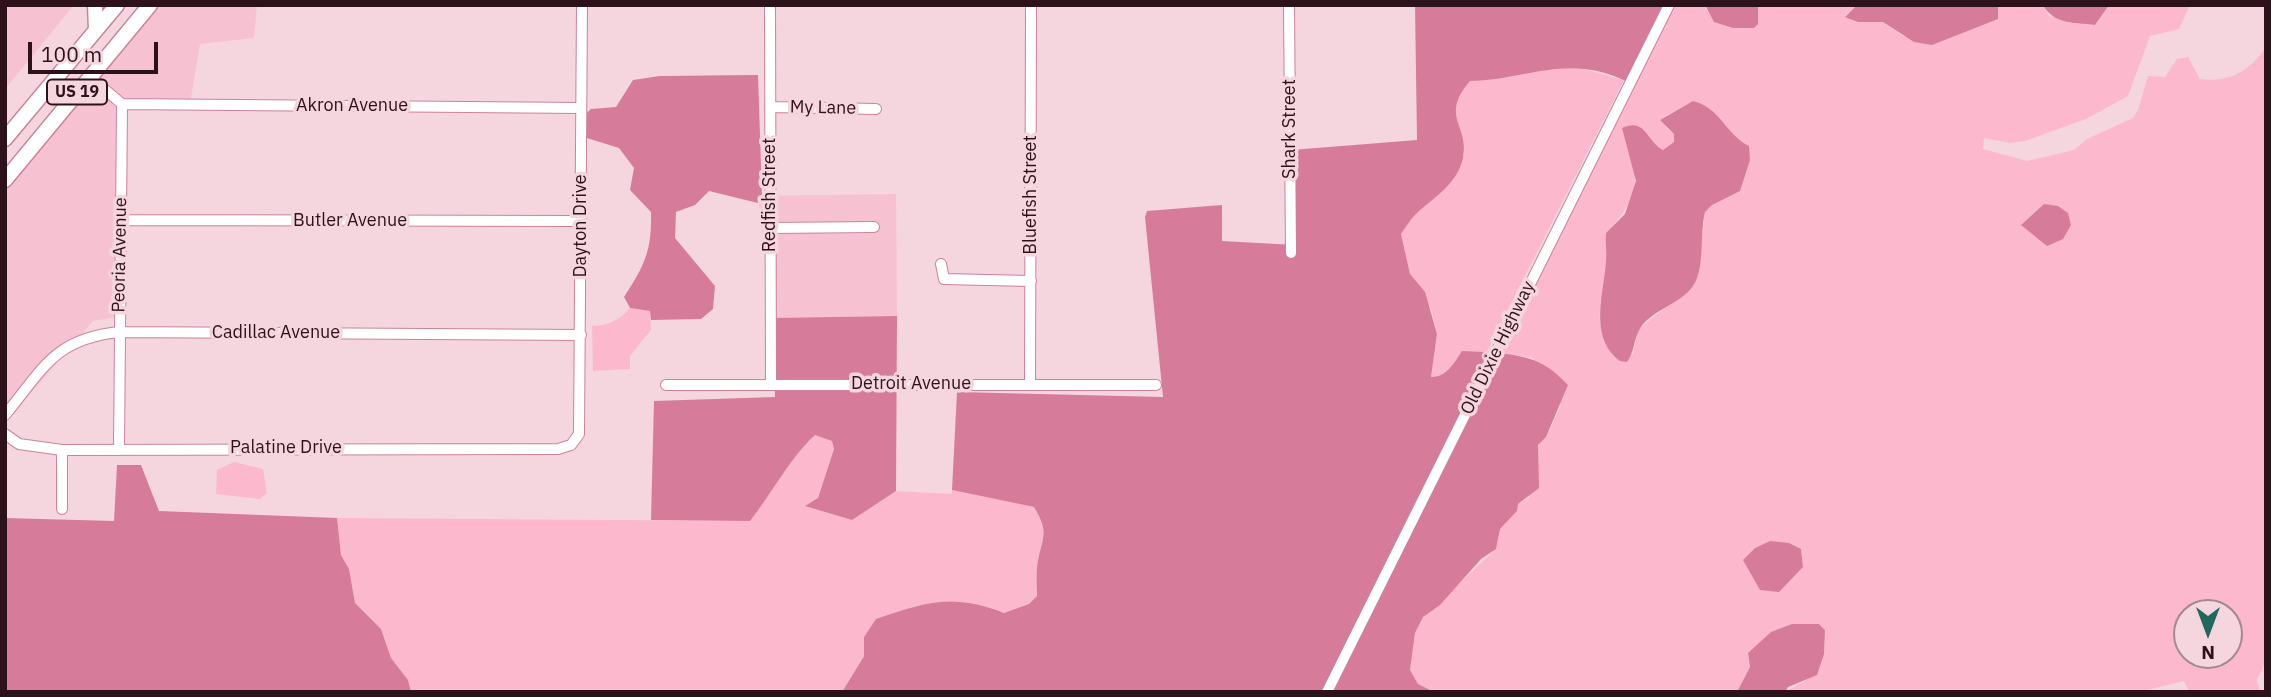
<!DOCTYPE html>
<html>
<head>
<meta charset="utf-8">
<style>
  body { margin:0 }
  #map { position:relative; width:2271px; height:697px; overflow:hidden; background:#f5d5de; font-family:"IBM Plex Sans",sans-serif }
  canvas { display:block }
  .frame { position:absolute; inset:0; border:7px solid #2d121c; pointer-events:none }
  .north { position:absolute; left:2173px; top:599px; width:70px; height:70px; box-sizing:border-box; background:#f5d5de; border:2px solid #a58790; border-radius:50%; rotate:180deg; font-size:19px; font-weight:700; line-height:28px; text-align:center; color:#2d121c }
  .north::after { content:''; display:block; margin:auto; width:24px; height:32px; background:#21675b; clip-path:polygon(50% 0,100% 100%,50% 72%,0 100%) }
  .scale { position:absolute; left:28px; top:42px; width:130px; height:32px; box-sizing:border-box; border:4px solid #2d121c; border-top:0; padding-left:9px; font-size:21px; line-height:24px; white-space:nowrap; color:#2d121c; -webkit-text-stroke:5px #f5d5de; paint-order:stroke }
</style>
</head>
<body>
<div id="map">
<canvas width="2271" height="697"></canvas>
<div class="frame"></div>
<div class="north">N</div>
<div class="scale">100 m</div>
</div>
<script>
const ctx = document.querySelector('canvas').getContext('2d');
ctx.lineJoin = 'round';
function fill(path, color) { ctx.fillStyle = color; ctx.fill(path, 'evenodd'); }
function trace(path, color, width, dash) { ctx.strokeStyle = color; ctx.lineWidth = width; ctx.lineCap = dash ? 'butt' : 'round'; ctx.setLineDash(dash || []); ctx.stroke(path); }
function label(font, color, halo, rows, align = 'center') {
  ctx.font = font + ' "IBM Plex Sans",sans-serif'; ctx.lineWidth = 7; ctx.setLineDash([]); ctx.textBaseline = 'middle'; ctx.strokeStyle = halo; ctx.fillStyle = color; for (const [text, x, y, turn = 0] of rows) {
    ctx.save(); ctx.translate(x, y); ctx.rotate((+turn || 0) * Math.PI / 180); ctx.textAlign = isNaN(turn) ? turn : align; if (halo) ctx.strokeText(text, 0, 0); ctx.fillText(text, 0, 0); ctx.restore();
  }
}
fill(new Path2D(`
  M5 5H74L5 89Z
  M156 5H257L254 38 200 44 190 104 119 101 118 317 93 321 5 423V187Z
  M896 194 897 316 772 318 758 196Z`), '#f6c2d1');
fill(new Path2D(`
  M1674 5H1705L1706 10 1733 28H1754L1758 24V5H1857L1845 16 1858 22H1883L1903 36 1960 33 1998 19V5H2043L2049 16 2095 25 2109 5H2190L2179 29 2150 36 2128 96 2086 119 2025 141 2010 143 1984 138 1983 149 2027 161 2074 150 2087 139 2133 118 2138 110 2148 76 2165 77 2177 59 2188 57 2200 79C2229 83 2250 71 2266 47V661L2257 680 2260 692H2189L2184 681 2139 692H1785L1805 681 1824 654 1825 630 1819 624 1771 633 1748 653 1750 667 1737 692H1434L1418 684 1410 670 1415 633 1423 617 1496 549 1500 529 1517 511 1518 504 1529 498 1538 445 1546 437 1561 406 1533 358 1501 353ZM1694 101C1730 126 1750 142 1740 191L1712 205 1705 212 1699 258 1668 305 1638 330 1633 354 1614 357C1589 320 1604 299 1606 261 1607 251 1605 243 1606 233 1629 210 1642 187 1631 155L1655 146 1663 150 1674 142V134L1666 128 1663 117ZM2044 204 2048 246 2021 225ZM1770 541 1801 549 1803 567 1755 548ZM2187 613H2229V655H2187Z
  M1560 67 1583 69 1624 80 1487 351H1462C1454 363 1447 377 1431 378L1437 334 1432 311 1410 274 1401 234C1406 227 1411 217 1418 212 1436 196 1457 184 1463 158 1470 125 1439 117 1470 81 1501 80 1530 71 1560 67Z
  M630 308 650 311 651 330 630 356V369L593 371 592 326C607 326 620 320 630 308Z
  M815 435 832 441 834 449 818 498 806 506 852 520 896 491 952 494V490L1034 507C1051 535 1041 538 1037 567 1036 576 1037 587 1037 596L1029 604 1004 613C953 593 926 602 877 619L864 637V655L842 692H411L408 680 391 658 381 629 355 603 349 570 341 555 337 518 750 521C773 492 788 459 815 435Z
  M234 462 263 469 267 493 260 499 216 494 217 470Z`), '#fcb9cd');
fill(new Path2D(`
  M1415 5H1664L1626 81C1566 53 1528 80 1470 81 1439 117 1470 125 1463 158 1457 184 1436 196 1418 212 1411 218 1406 227 1401 234L1410 274 1425 292 1437 334 1431 377C1447 377 1454 363 1462 351L1491 352 1322 692H842L864 656V637L876 619C926 602 953 593 1004 613L1029 604 1037 596C1037 587 1036 576 1037 567 1041 538 1051 535 1034 507L952 490 957 392 1163 397 1145 217 1147 211 1222 205V241L1295 245 1291 150 1417 140Z
  M1705 5H1758V24L1754 28H1733L1714 22Z
  M1857 5H1998V19L1932 45 1914 42 1883 22H1858L1845 17Z
  M2043 5H2109L2095 25C2075 22 2054 25 2043 5Z
  M758 75 762 196 758 197V203L709 191 695 205 676 212 675 238 715 286 713 309 701 319 651 320 650 311 630 308 624 297C645 265 652 250 651 212L630 190 634 168 619 148 587 138 579 120 591 109 616 107 633 80 660 76Z
  M1693 101C1721 108 1726 135 1749 146L1750 160 1740 191 1712 205 1705 212C1700 232 1704 260 1697 278 1689 301 1660 306 1644 323 1633 335 1636 350 1627 362L1620 361C1588 337 1604 293 1606 261 1607 251 1605 243 1606 233L1625 214 1636 181 1622 128C1646 117 1646 141 1663 150L1674 142V134L1660 120Z
  M2044 204 2058 206 2068 213 2071 225 2063 239 2047 246 2021 225Z
  M897 316 896 491 852 520 805 506 818 498 834 449 832 441 815 435C789 459 773 492 750 521L651 520 654 401 775 397 772 318Z
  M1501 353C1533 358 1545 361 1568 385L1546 437 1538 445 1539 488 1518 504 1517 511 1500 529 1496 549 1481 559 1440 605 1423 617 1415 633 1410 670 1418 684 1434 692H1332Z
  M117 465H141L159 511 337 518 341 555 349 569 355 603 381 629 391 658 408 680 411 692H5V518L114 521Z
  M1770 541 1789 543 1801 549 1803 567 1779 592 1760 590 1743 560 1755 548Z
  M1792 624H1819L1825 630 1824 654 1817 675 1788 687 1785 692H1737L1750 667 1748 653 1771 632Z`), '#d67c9a');
const minor = new Path2D(`
  M770 5 771 384
  M1289 5 1291 253
  M90 77 122 104 119 448
  M122 104 581 108
  M770 107 876 109
  M120 220 581 221
  M771 228 874 227
  M941 264 944 279 1031 281
  M1030 384 1031 5
  M666 385H1156
  M5 415C44 368 54 339 119 332L581 335
  M5 434 19 444 62 450 558 449 571 445 579 434 582 5
  M62 509V450
  M1327 692 1669 5`);
const highway = new Path2D(`
  M95 5 96 30
  M5 139 117 5
  M5 180 150 5`);
trace(minor, '#cc839a', 12);
trace(highway, '#cc839a', 17);
trace(minor, '#fff', 10);
trace(highway, '#fff', 14);
for (const [x, y, w] of [
  [77,92,60]
]) { const box = new Path2D(); box.roundRect(x - w / 2, y - 12.5, w, 25, 5); ctx.fillStyle = '#f5d5de'; ctx.fill(box); trace(box, '#2d121c', 2); }
label('bold 16px', '#2d121c', null, [
  ["US 19",77,92]
]);
label('18px', '#2d121c', '#f5d5de', [
  ["Akron Avenue",352,106],
  ["My Lane",823,108,1],
  ["Shark Street",1290,129,-90],
  ["Redfish Street",770,195,-90],
  ["Bluefish Street",1031,195,-90],
  ["Butler Avenue",350,221],
  ["Dayton Drive",581,226,-90],
  ["Peoria Avenue",120,255,-89],
  ["Cadillac Avenue",276,333],
  ["Old Dixie Highway",1498,348,-64],
  ["Detroit Avenue",911,384],
  ["Palatine Drive",286,448]
]);
</script>
</body>
</html>
